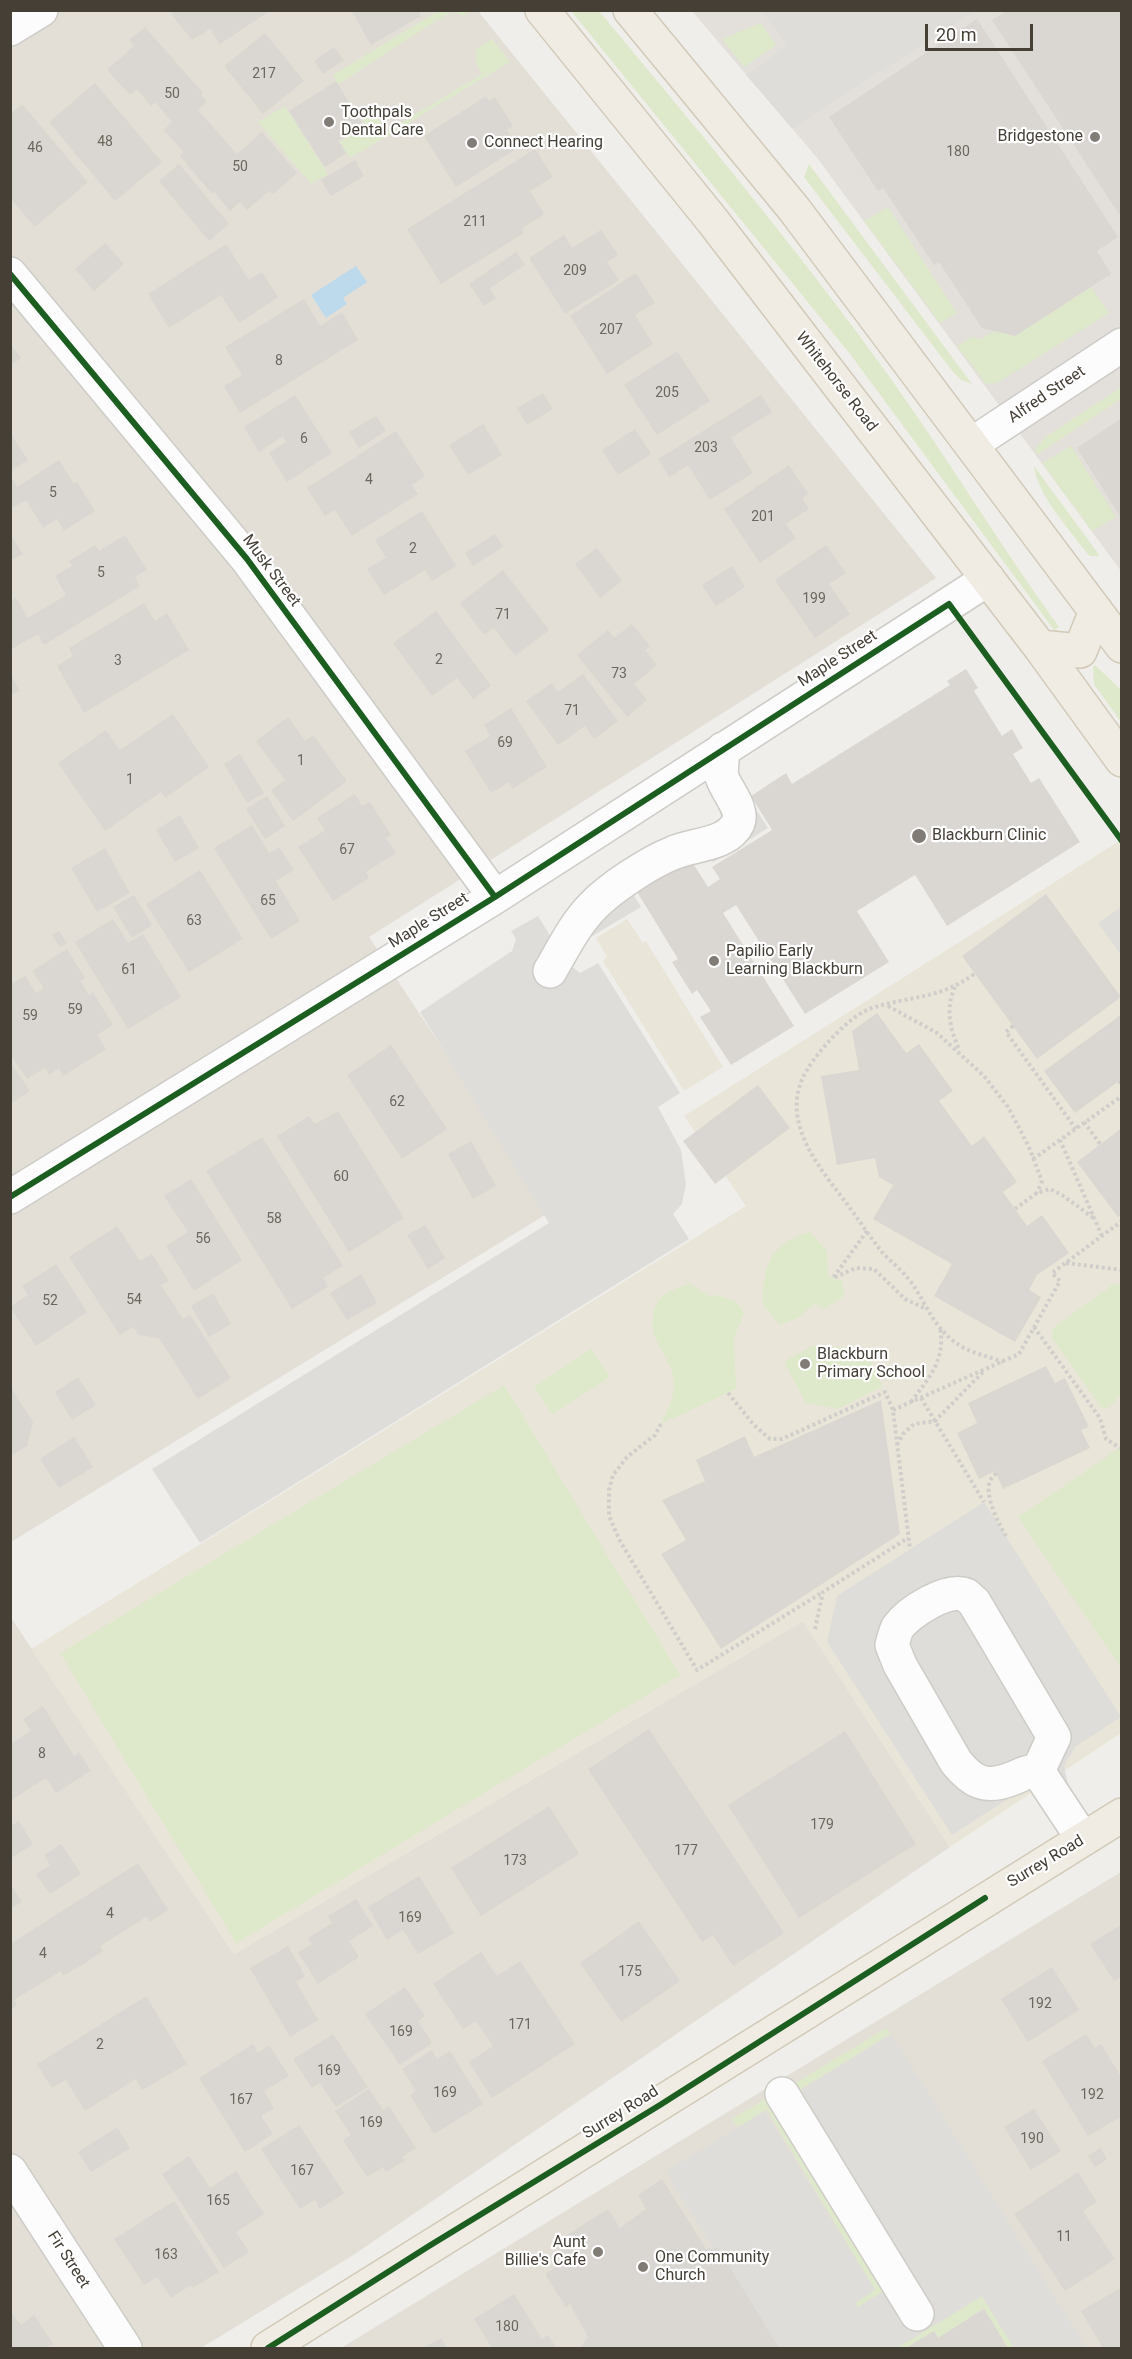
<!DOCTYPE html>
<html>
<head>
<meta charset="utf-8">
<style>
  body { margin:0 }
  #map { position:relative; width:1132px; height:2359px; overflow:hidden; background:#f0eeea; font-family:Roboto,sans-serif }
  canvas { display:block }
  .frame { position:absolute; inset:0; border:12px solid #453f36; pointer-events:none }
  .scale { position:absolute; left:925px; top:24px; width:108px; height:27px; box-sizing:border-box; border:3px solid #453f36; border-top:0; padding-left:8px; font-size:18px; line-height:21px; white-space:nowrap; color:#453f36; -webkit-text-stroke:4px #fff; paint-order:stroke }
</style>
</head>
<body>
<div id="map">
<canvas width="1132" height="2359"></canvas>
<div class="frame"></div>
<div class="scale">20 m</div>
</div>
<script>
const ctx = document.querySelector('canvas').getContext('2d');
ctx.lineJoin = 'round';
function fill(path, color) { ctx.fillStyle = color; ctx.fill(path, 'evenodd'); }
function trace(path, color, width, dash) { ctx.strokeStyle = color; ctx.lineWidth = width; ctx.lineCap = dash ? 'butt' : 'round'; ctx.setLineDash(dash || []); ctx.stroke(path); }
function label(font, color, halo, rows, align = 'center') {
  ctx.font = font + ' Roboto,sans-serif'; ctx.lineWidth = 4.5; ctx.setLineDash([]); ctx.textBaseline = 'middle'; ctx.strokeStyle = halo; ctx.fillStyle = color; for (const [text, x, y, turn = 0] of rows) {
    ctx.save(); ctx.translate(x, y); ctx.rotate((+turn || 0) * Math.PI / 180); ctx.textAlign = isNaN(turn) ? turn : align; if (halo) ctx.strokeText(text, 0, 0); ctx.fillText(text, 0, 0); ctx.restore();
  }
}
fill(new Path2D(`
  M11 11H478L936 578 369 937 550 1212 11 1542Z
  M10 1616 234 1954 803 1621 950 1847 355 2254 201 2348H11Z
  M1121 1872V2348H341Z`), '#e3dfd7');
fill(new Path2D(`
  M692 11H1121V571L818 159Z`), '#e3dfdb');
fill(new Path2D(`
  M1121 840V1733L950 1847 803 1621 234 1954 31 1649 746 1206 684 1116Z
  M627 919 643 943 646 941 723 1067 684 1091 603 961 607 957 596 938Z`), '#eae5d9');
fill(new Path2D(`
  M438 11H471L463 16 452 11 338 84 333 75Z
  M571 11H599C697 129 796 247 886 372 946 455 999 544 1059 627L1054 630 850 354Z
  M761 23 776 45 744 67 722 39Z
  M492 39 510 62 350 158 340 142 366 126 361 117 373 110 386 132 482 74 476 63 475 50Z
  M285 106 328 174 311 184 258 122Z
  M809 164 972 384 961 380 953 372 804 177Z
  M888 207 957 313 940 323 864 221Z
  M1091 287 1109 313 997 383 986 384 957 346 972 337 982 339 994 331 1015 336Z
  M1121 387V399L1037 455 1035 449 1047 436Z
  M1071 446 1116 517 1092 531 1042 463Z
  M1034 466 1100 556H1090L1085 551C1068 527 1037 495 1034 466Z
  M1095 665 1121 690V722L1094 684 1093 667Z
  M810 1232 827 1251 828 1276 842 1281 844 1296 824 1309 814 1304 798 1318 780 1325 762 1303C763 1266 771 1242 810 1232Z
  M690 1283 708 1296 717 1295 736 1301 744 1313 734 1338 736 1389 661 1424C667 1411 674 1399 674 1384 673 1357 648 1343 653 1314 656 1294 673 1290 690 1283Z
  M1115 1283 1121 1284V1394L1108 1409 1101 1407 1052 1338 1053 1328Z
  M812 1346 864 1348 883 1386 838 1409 806 1403 784 1362Z
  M591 1349 610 1377 552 1415 534 1387Z
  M504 1385 680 1675 236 1943 60 1653Z
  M1121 1447V1668L1018 1517Z
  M886 2028 891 2034 801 2089 815 2111 809 2114 787 2088Z
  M768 2097 887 2289 858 2307 855 2303 875 2290 767 2110 738 2127 732 2119Z
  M982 2296 1014 2348H1008L984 2308 938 2338 934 2331 906 2348H897Z`), '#dee9cb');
fill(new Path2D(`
  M762 11H975L792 128 746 75 787 46Z
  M748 797 768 828 714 862 688 854 631 890 641 907 589 938 582 935 570 965 580 973 598 963 680 1093 658 1107 681 1150 686 1184 682 1204 673 1214 689 1239 200 1543 152 1469 549 1223 420 1012 512 951 516 939 511 931 538 916 552 939 716 831Z
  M1121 907V955L1098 923Z
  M984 1502 1121 1717 1075 1747 1064 1766 1068 1784 1048 1798 1043 1789 1025 1788 952 1835 827 1642 837 1596Z
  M891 2034 904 2054 1086 2348H1014L982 2296 897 2348H775L666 2172 764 2111 875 2290 855 2303 858 2307 887 2289 809 2114 814 2111 801 2090Z`), '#dfddd9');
fill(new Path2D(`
  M356 266 367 282 343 298 347 304 326 318 311 295Z`), '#bcdaec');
fill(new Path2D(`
  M177 10H271L220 44 210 29 192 40 171 14Z
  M351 10H418L421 16 371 45Z
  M1008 10H1122V213L1119 214 992 20Z
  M977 19 1118 237 1097 251 1111 274 1015 336 982 328 939 262 934 265 883 188 878 191 829 117Z
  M145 27 203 93 201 95 207 102 198 110 237 154 262 132 297 173 273 194 269 191 247 210 240 202 230 211 214 192 212 194 180 156 184 152 164 130 172 122 155 102 151 106 137 89 130 95 107 70 134 46 129 40Z
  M265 33 304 81 263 114 224 66Z
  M334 47 344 60 323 74 314 61Z
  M336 81 363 125 338 141 346 153 325 167 289 111Z
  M95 83 162 162 115 201 49 122Z
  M486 96 489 101 495 97 513 126 507 130 518 148 456 187 424 136Z
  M22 104 88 182 35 227 10 198V114Z
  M535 149 553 177 530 191 544 214 521 229 524 233 441 284 407 229Z
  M355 160 364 176 331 196 321 180Z
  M179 164 229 224 209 241 159 181Z
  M601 230 618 255 607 262 619 280 565 314 529 258 564 235 572 248Z
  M105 243 124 264 94 291 75 269Z
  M226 244 249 280 262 272 278 297 239 323 221 295 169 328 148 294Z
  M516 252 525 265 490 288 496 298 484 306 469 284Z
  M636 273 655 303 635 315 653 344 607 374 570 316Z
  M304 299 320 326 342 312 358 340 240 413 224 386 242 375 225 347Z
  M10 344 21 358 10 366Z
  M677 351 710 401 657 435 624 385Z
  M543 393 553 409 527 425 517 408Z
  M295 395 332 453 287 482 269 453 286 442 283 436 259 452 244 427Z
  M761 395 772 412 731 438 753 473 710 500 688 465 669 477 658 459Z
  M376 416 386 431 359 448 349 432Z
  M1122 418V519L1077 448Z
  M483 424 502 455 468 475 449 445Z
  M635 429 651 454 618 475 602 450Z
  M396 431 425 476 412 485 418 494 352 536 335 510 325 516 307 488Z
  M10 433 28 460 10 471Z
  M59 460 74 484 77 482 95 511 64 531 57 519 43 528 26 500 10 509V475L17 487Z
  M789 465 808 494 802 498 809 509 786 524 796 538 760 563 724 509Z
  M422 511 456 566 432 581 425 570 384 595 367 569 386 558 375 540Z
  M10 534 23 554 10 561Z
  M495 534 503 547 473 566 465 553Z
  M125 535 147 570 135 577 140 586 44 645 38 634 10 650V602L16 598 28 618 66 595 55 576 72 566 69 561 95 545 99 551Z
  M826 545 846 573 829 584 850 614 815 638 775 580Z
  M597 548 622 581 600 598 575 564Z
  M732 566 745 587 716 606 702 585Z
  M503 570 549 630 515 656 494 628 484 635 460 603Z
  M144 603 155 621 167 613 189 650 84 713 57 666 73 656 69 648Z
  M436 611 491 686 473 699 457 678 432 696 393 643Z
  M632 624 650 646 645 650 657 665 634 684 647 700 627 717 577 655 608 630 614 638Z
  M966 669 978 688 974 691 1002 736 1012 729 1023 748 1013 754 1031 783 1039 778 1080 842 947 926 915 875 857 911 889 962 805 1014 736 905 723 913 794 1026 731 1065 700 1017 711 1011 697 990 692 994 672 962 678 959 636 890 689 857 708 887 720 879 712 867 772 830 751 796 786 773 792 784 950 685 947 681Z
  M10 674 20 690 10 696Z
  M583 674 618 721 594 739 585 726 558 745 526 701 552 683 558 692Z
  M511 708 547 767 512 789 509 782 491 793 465 751 490 736 484 725Z
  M173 714 209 767 165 798 161 792 105 831 58 763 106 730 120 750Z
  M288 717 305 741 313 735 347 781 293 821 271 790 285 780 256 741Z
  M240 754 264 793 247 803 224 764Z
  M355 794 362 806 370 802 391 835 386 838 396 853 366 872 369 878 333 901 298 847 325 830 317 818Z
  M267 796 285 826 265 839 246 809Z
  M180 815 199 848 175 862 156 830Z
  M252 825 269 853 279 847 294 870 276 881 300 921 271 939 214 848Z
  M105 848 130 893 97 912 71 868Z
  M200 870 243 939 189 972 146 904Z
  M1046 894 1121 997 1037 1059 962 956Z
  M134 895 152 925 132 938 113 907Z
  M113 919 128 943 143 934 181 997 128 1029 75 942Z
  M59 931 67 943 60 947 52 935Z
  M67 949 85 978 80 981 89 995 93 992 113 1025 97 1035 106 1049 63 1076 59 1068 49 1075 45 1068 27 1079 10 1054V984L25 976 36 993 44 988 32 971Z
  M877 1013 906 1053 919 1044 953 1091 939 1101 972 1146 984 1136 1017 1182 1003 1192 1027 1226 1042 1215 1069 1253 1037 1275 1029 1290 1041 1297 1015 1342 934 1296 952 1264 873 1219 893 1185 879 1177 875 1158 837 1165 821 1076 859 1070 852 1031Z
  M1122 1014V1079L1075 1113 1044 1071Z
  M391 1045 447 1129 402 1159 347 1075Z
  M10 1062 30 1091 10 1104Z
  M758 1085 790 1128 715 1184 683 1141Z
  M338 1111 404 1218 349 1252 277 1136 309 1116 315 1124Z
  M1122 1128V1214L1118 1217 1077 1162Z
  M262 1137 343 1266 323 1278 328 1287 292 1309 206 1171Z
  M471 1141 496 1186 473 1199 448 1154Z
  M191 1179 242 1260 194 1291 166 1246 188 1232 164 1196Z
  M425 1225 445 1258 428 1269 407 1235Z
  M117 1226 140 1261 152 1254 169 1281 161 1285 183 1319 190 1315 231 1378 198 1399 159 1338 139 1335 133 1327 120 1335 69 1257Z
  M56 1264 87 1312 36 1346 10 1307 28 1295 22 1286Z
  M361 1274 377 1303 347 1320 330 1293Z
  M213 1293 231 1324 209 1337 191 1306Z
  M1046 1366 1055 1383 1065 1378 1089 1427 1081 1430 1090 1448 1003 1489 995 1471 979 1479 957 1433 977 1423 968 1403Z
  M78 1377 96 1405 72 1420 55 1392Z
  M10 1386 33 1422 27 1446 10 1456Z
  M881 1400 900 1534 721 1649 661 1554 686 1540 662 1500 705 1481 696 1460 745 1436 754 1457Z
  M74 1437 93 1467 59 1488 40 1459Z
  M43 1706 74 1756 79 1752 91 1771 56 1793 46 1778 10 1801V1744L31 1731 23 1719Z
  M649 1729 784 1933 733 1966 713 1935 702 1942 588 1769Z
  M845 1731 916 1844 799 1918 728 1805Z
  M549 1806 579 1854 481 1916 451 1868Z
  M19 1821 33 1844 10 1859V1826Z
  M61 1844 81 1874 50 1894 36 1874 50 1865 44 1855Z
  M138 1863 168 1910 150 1922 146 1917 100 1946 103 1951 82 1965 63 1976 61 1971 14 2000 17 2006 10 2010V1944Z
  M419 1876 454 1933 418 1954 403 1930 387 1940 368 1907Z
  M10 1884 22 1902 10 1909Z
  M356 1899 373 1926 349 1941 359 1957 318 1984 298 1952 312 1944 308 1938 332 1923 328 1916Z
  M639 1921 680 1981 621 2022 580 1963Z
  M1122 1924V1976L1114 1981 1090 1944Z
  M288 1946 305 1976 296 1982 318 2020 290 2037 250 1968Z
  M481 1952 497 1976 520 1961 575 2044 492 2098 469 2062 493 2046 476 2021 463 2029 433 1984Z
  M1052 1967 1079 2010 1028 2042 1001 1999Z
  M405 1987 425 2016 418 2021 432 2043 400 2065 365 2014Z
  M146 1996 187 2064 142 2090 136 2079 85 2111 66 2080 52 2088 37 2064Z
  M333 2034 368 2087 336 2107 320 2083 312 2088 293 2059Z
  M1086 2034 1095 2048 1101 2044 1120 2075 1122 2074V2116L1088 2136 1042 2061Z
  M253 2044 258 2053 269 2045 289 2076 264 2091 274 2108 261 2116 273 2134 245 2152 199 2078Z
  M432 2050 437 2059 450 2051 483 2104 434 2134 410 2095 416 2091 402 2069Z
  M369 2089 383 2110 389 2106 416 2148 402 2157 405 2160 386 2172 383 2167 367 2177 343 2140 351 2135 335 2111Z
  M1034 2109 1061 2151 1031 2170 1004 2127Z
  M299 2125 344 2193 320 2209 315 2200 300 2209 261 2149Z
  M117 2127 130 2148 91 2172 78 2152Z
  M1100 2148 1107 2159 1095 2167 1088 2156Z
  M189 2156 210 2188 236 2171 264 2214 236 2232 249 2252 224 2268 162 2174Z
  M1078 2172 1097 2202 1083 2211 1115 2259 1065 2291 1014 2214Z
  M662 2179 706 2249 718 2248 779 2348H580L588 2337 570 2304 566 2307 545 2274 566 2261 554 2243 608 2209 620 2228 646 2209 638 2195Z
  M174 2201 219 2272 192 2288 191 2285 171 2298 157 2277 144 2285 114 2239Z
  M1122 2287V2347L1103 2348 1081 2311Z
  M514 2294 542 2339 548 2335 556 2348H492L474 2319Z
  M984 2309 1008 2348H906L934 2331 938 2338Z
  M10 2311 21 2325 34 2315 53 2344 46 2348H10Z
  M441 2338 447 2348H423Z`), '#dad7d2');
const minor = new Path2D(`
  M10 29 41 10
  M10 274 247 559 495 897
  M972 444 1122 345
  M550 971C563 949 575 924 593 906 610 888 650 862 673 853 693 844 728 845 738 823 744 809 726 790 722 777 720 768 723 758 723 749
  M10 1197 495 897 988 579
  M1038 1771C1024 1771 1023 1775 1011 1779 985 1789 972 1782 956 1762L900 1665 892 1645C894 1639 895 1632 898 1627 909 1612 948 1587 966 1595 969 1597 971 1600 974 1602L1054 1737 1038 1771 1083 1839
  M782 2094 917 2314
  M10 2171 125 2348`);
const major = new Path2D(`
  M542 10 712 220 1040 647 1122 760
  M630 10 794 209 1122 646
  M1040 647 1080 651 1096 611
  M268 2348 1122 1815`);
trace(minor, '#ceccc7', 36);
trace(major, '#d2c9b8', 36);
trace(new Path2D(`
  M974 974C941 999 909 996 872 1008 850 1015 819 1050 807 1070 777 1119 819 1167 847 1204 859 1220 870 1237 882 1252 891 1262 902 1270 911 1282 928 1306 934 1331 964 1348 976 1354 990 1357 1003 1362
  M955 987C945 1008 950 1029 959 1049
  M888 1006 937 1033 984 1076 1008 1107 1028 1145 1042 1181 1037 1193
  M1013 1026 1006 1032 1076 1129
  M1119 1081 1122 1084
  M1084 1122 1100 1144
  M1033 1159 1060 1140
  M1015 1209 1037 1193 1050 1189 1062 1195 1095 1219
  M867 1231 833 1278 856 1268 874 1269 905 1299 924 1308
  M1102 1236 1060 1140 1122 1096
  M1066 1263 1122 1270
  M1034 1327 1100 1418 1106 1439 1120 1448
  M728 1393 754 1425 770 1439H782L885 1392 893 1410 910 1549
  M921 1398 984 1502
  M911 1402C929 1378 946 1359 940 1328
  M893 1410 1019 1354 1060 1281 1052 1273 1122 1221
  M661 1424 655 1435 627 1457 613 1475 609 1490V1516L620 1541 697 1670 823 1592
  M897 1445 903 1434 914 1424 935 1421 984 1371
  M996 1473C994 1476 991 1478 990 1481 984 1495 999 1525 1006 1536
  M815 1629 823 1592 908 1538`), '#d0cecb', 4, [3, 3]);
trace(minor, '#fdfcfc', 33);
trace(major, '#f0ece4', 33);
trace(new Path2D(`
  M10 274 247 559 495 897
  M10 1197 495 897 949 604 1122 841
  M268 2348 429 2246 660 2105 985 1898`), '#1b5e20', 6);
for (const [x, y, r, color] of [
  [329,122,6,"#817c75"],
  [1095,137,6,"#817c75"],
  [472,143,6,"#817c75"],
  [919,836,8,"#817c75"],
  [714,961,6,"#817c75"],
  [805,1364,6,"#817c75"],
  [598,2252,6,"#817c75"],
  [643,2267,6,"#817c75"]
]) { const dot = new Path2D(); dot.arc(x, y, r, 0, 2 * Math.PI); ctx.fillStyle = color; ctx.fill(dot); trace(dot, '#fff', 2); }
label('14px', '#6b665e', null, [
  ["217",264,74],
  ["50",172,94],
  ["48",105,142],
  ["46",35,148],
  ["180",958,152],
  ["50",240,167],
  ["211",475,222],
  ["209",575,271],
  ["207",611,330],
  ["8",279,361],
  ["205",667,393],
  ["6",304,439],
  ["203",706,448],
  ["4",369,480],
  ["5",53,493],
  ["201",763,517],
  ["2",413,549],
  ["5",101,573],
  ["199",814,599],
  ["71",503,615],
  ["2",439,660],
  ["3",118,661],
  ["73",619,674],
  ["71",572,711],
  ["69",505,743],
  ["1",301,761],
  ["1",130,780],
  ["67",347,850],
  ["65",268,901],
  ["63",194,921],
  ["61",129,970],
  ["59",75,1010],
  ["59",30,1016],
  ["62",397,1102],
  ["60",341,1177],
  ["58",274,1219],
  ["56",203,1239],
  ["54",134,1300],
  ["52",50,1301],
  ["8",42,1754],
  ["179",822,1825],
  ["177",686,1851],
  ["173",515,1861],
  ["4",110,1914],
  ["169",410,1918],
  ["4",43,1954],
  ["175",630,1972],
  ["192",1040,2004],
  ["171",520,2025],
  ["169",401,2032],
  ["2",100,2045],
  ["169",329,2071],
  ["169",445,2093],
  ["192",1092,2095],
  ["167",241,2100],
  ["169",371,2123],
  ["190",1032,2139],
  ["167",302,2171],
  ["165",218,2201],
  ["11",1064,2237],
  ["163",166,2255],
  ["180",507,2327]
]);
label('16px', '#453f36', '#fff', [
  ["Toothpals",341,113],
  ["Dental Care",341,131],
  ["Bridgestone",1083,137,"right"],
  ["Connect Hearing",484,143],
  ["Blackburn Clinic",932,836],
  ["Papilio Early",726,952],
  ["Learning Blackburn",726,970],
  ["Blackburn",817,1355],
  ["Primary School",817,1373],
  ["Aunt",586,2243,"right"],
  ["Billie's Cafe",586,2261,"right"],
  ["One Community",655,2258],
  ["Church",655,2276]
], 'left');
label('16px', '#453f36', '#fff', [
  ["Whitehorse Road",836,382,52],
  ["Alfred Street",1047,395,-34],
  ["Musk Street",271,571,53],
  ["Maple Street",838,659,-33],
  ["Maple Street",429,921,-32],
  ["Surrey Road",1046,1862,-31],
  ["Surrey Road",621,2113,-32],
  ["Fir Street",68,2260,57]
]);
</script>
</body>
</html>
